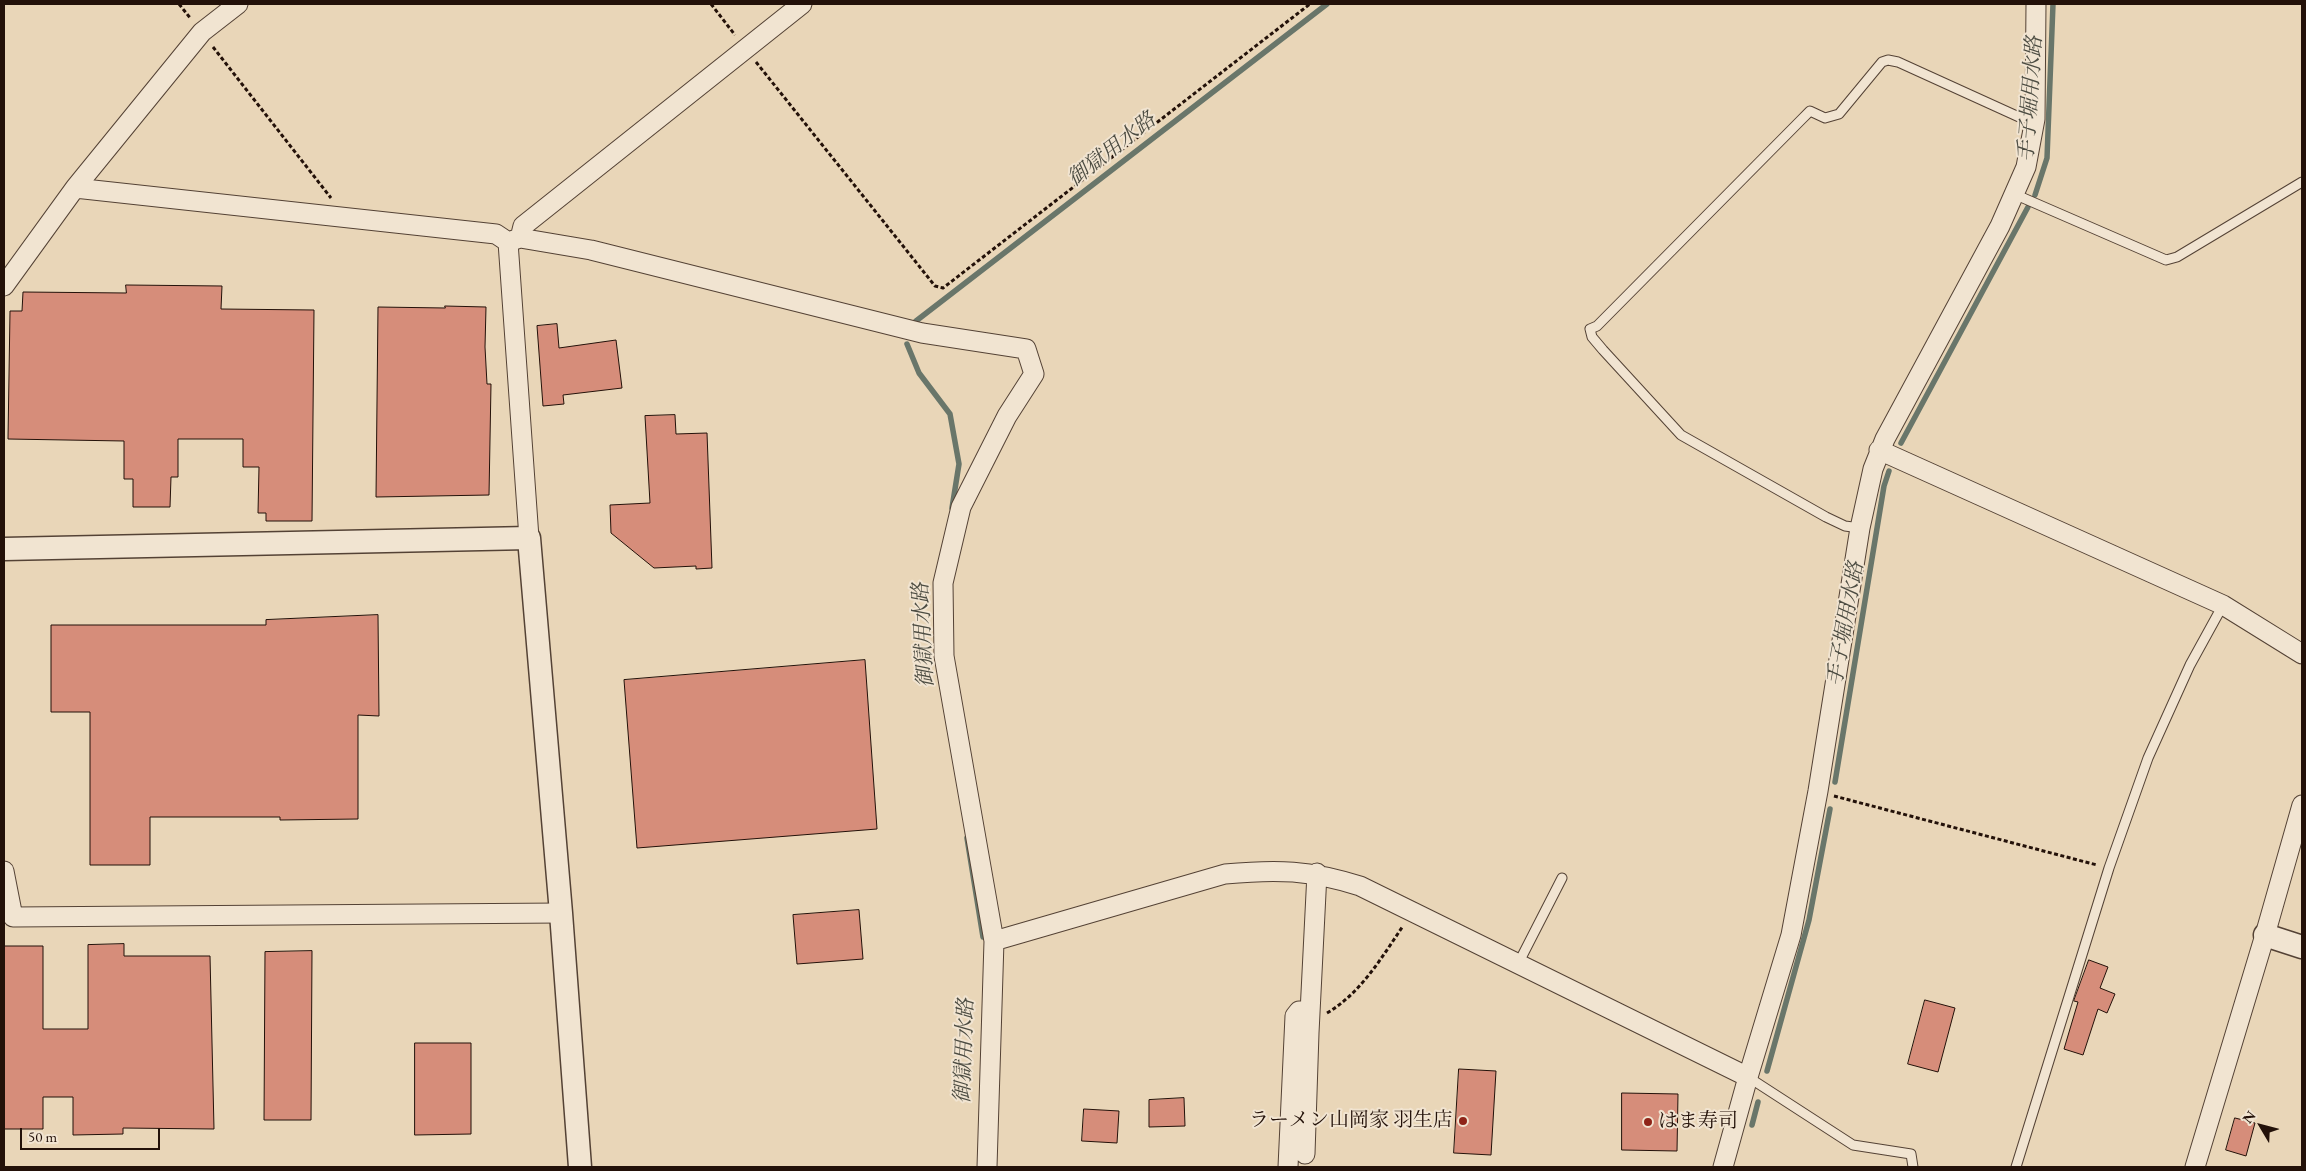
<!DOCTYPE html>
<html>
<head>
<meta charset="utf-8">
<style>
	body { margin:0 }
	#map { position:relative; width:2306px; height:1171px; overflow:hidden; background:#e9d6b8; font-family:"EB Garamond",serif }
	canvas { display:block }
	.frame { position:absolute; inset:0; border:5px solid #231109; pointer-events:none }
	.north { position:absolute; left:2236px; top:1101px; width:50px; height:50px; -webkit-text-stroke:4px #f1e4d1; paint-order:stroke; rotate:307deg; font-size:14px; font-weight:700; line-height:20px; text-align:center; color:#231109 }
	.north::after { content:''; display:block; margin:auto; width:18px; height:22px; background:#231109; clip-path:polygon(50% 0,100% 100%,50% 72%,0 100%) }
	.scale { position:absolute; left:20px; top:1128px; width:140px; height:22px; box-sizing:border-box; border:2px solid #231109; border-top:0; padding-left:6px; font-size:15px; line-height:18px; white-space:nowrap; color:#231109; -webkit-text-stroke:4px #f1e4d1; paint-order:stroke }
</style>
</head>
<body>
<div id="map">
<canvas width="2306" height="1171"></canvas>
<div class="frame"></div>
<div class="north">N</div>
<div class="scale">50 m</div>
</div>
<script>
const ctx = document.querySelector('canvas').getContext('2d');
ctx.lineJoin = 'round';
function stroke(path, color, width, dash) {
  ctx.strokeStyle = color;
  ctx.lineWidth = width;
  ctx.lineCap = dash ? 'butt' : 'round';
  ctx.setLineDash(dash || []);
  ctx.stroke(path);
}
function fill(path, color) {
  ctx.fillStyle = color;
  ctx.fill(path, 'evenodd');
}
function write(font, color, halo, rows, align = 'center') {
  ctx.font = font + ' "EB Garamond","Noto Serif JP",serif';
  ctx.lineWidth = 4;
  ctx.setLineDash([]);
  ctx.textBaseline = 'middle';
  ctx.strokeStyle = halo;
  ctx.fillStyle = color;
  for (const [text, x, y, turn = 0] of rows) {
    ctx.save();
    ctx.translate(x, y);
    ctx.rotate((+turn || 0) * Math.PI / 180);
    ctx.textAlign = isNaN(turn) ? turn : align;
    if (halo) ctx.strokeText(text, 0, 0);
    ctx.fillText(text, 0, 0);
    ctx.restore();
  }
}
stroke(new Path2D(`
	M2035,195L2047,158L2053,4
	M916,321L1327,4
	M907,344L919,373L950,414L959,464L952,508
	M1901,443L2028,207
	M1835,782L1884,486L1889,471
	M967,838L983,937
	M1767,1071L1809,920L1830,809
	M1752,1125L1758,1102`), '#69766a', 5.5);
const building = new Path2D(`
	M126,285L222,286L221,309L314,310L312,521H266V513H258L259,467H243V439H178V477H171L170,507H133V479H124V441L8,439L10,311H22L23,292L126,293Z
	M445,306L486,307L485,347L487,384H491L489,495L376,497L378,307L445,308Z
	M557,324L559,348L616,340L622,388L563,395L564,404L543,406L537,326Z
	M675,415L676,434L707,433L712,568L696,569V566L654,568L611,533L610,505L650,503L645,416Z
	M378,615L379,716L358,715V819L280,820V817H150V865H90V712H51V625H266V620Z
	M865,660L877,829L637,848L624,680Z
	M859,910L863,959L797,964L793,915Z
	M124,944V956H210L214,1129L123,1128V1134L73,1135V1097H43V1129H4V946H43V1029H88V945Z
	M312,951L311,1120H264L265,952Z
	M2089,960L2108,967L2100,988L2115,994L2107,1013L2098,1009L2083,1055L2064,1049L2078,1002L2074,1001Z
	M1925,1000L1955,1008L1938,1072L1908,1064Z
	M415,1043H471V1134L415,1135Z
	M1459,1069L1496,1071L1491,1155L1454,1153Z
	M1622,1093L1678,1094L1677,1151L1622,1150Z
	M1184,1098L1185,1126L1149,1127V1100Z
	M1084,1109L1119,1111L1117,1143L1082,1141Z
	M2235,1118L2255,1123L2246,1156L2226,1150Z`);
fill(building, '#d68d7a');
stroke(building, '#231109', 1);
const service = new Path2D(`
	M2014,194L2166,260L2177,257L2302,182
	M1860,528L1845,526L1826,517L1681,435L1603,350L1592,337L1590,329L1597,326L1802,119L1810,111L1825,118L1839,114L1882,62L1888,60L1898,62L2019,117L2035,119
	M1518,964L1562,878
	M1748,1077L1853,1145L1911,1154L1913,1167
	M2016,1167L2109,868L2148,758L2190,665L2223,605`);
const minor = new Path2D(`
	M75,188L202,32L238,4
	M520,238L523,226L802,4
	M508,242L520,238L591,250L922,333L1026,349L1034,374L1007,416L961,507L943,583L944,656L994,941
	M4,286L75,188L496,234L508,242L529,538
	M1879,450L2223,605L2302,654
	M4,871L13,917L561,913
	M1305,1154L1309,1033L1317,873
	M987,1167L994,941L1225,874C1278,869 1309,870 1360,886L1748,1077
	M1288,1167L1295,1016L1299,1011H1310
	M1723,1167L1748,1077L1791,935L1818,791L1860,528L1873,469L1885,439L2000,226L2026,167L2035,119L2036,4
	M2195,1167L2265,935L2302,805`);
const tertiary = new Path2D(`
	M4,549L529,538L561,913L580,1167
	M2265,935L2302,947`);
stroke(service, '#544235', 11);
stroke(minor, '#544235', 21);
stroke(tertiary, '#544235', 25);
stroke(new Path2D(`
	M179,4L191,19
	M711,4L735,35
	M213,47L331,198
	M756,62L935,286L943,288L1310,4
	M1834,796L2097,865
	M1327,1013C1361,993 1382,957 1403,926`), '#231109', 3, [4, 2.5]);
stroke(service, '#f1e4d1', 9);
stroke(minor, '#f1e4d1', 19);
stroke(tertiary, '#f1e4d1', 22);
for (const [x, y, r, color] of [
	[1463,1121,5,"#8f2418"],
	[1648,1122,5,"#8f2418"]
]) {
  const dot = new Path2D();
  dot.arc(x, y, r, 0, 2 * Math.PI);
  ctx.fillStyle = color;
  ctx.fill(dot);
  stroke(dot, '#f1e4d1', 2);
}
write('20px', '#231109', '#f1e4d1', [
	["ラーメン山岡家 羽生店",1453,1121],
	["はま寿司",1658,1122,"left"]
], 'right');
write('italic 21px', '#4c4c42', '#f1e4d1', [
	["手子堀用水路",2031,99,-86],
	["御獄用水路",1112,150,-38],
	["手子堀用水路",1846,624,-80],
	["御獄用水路",924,635,-93],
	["御獄用水路",965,1051,-88]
]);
</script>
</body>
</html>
